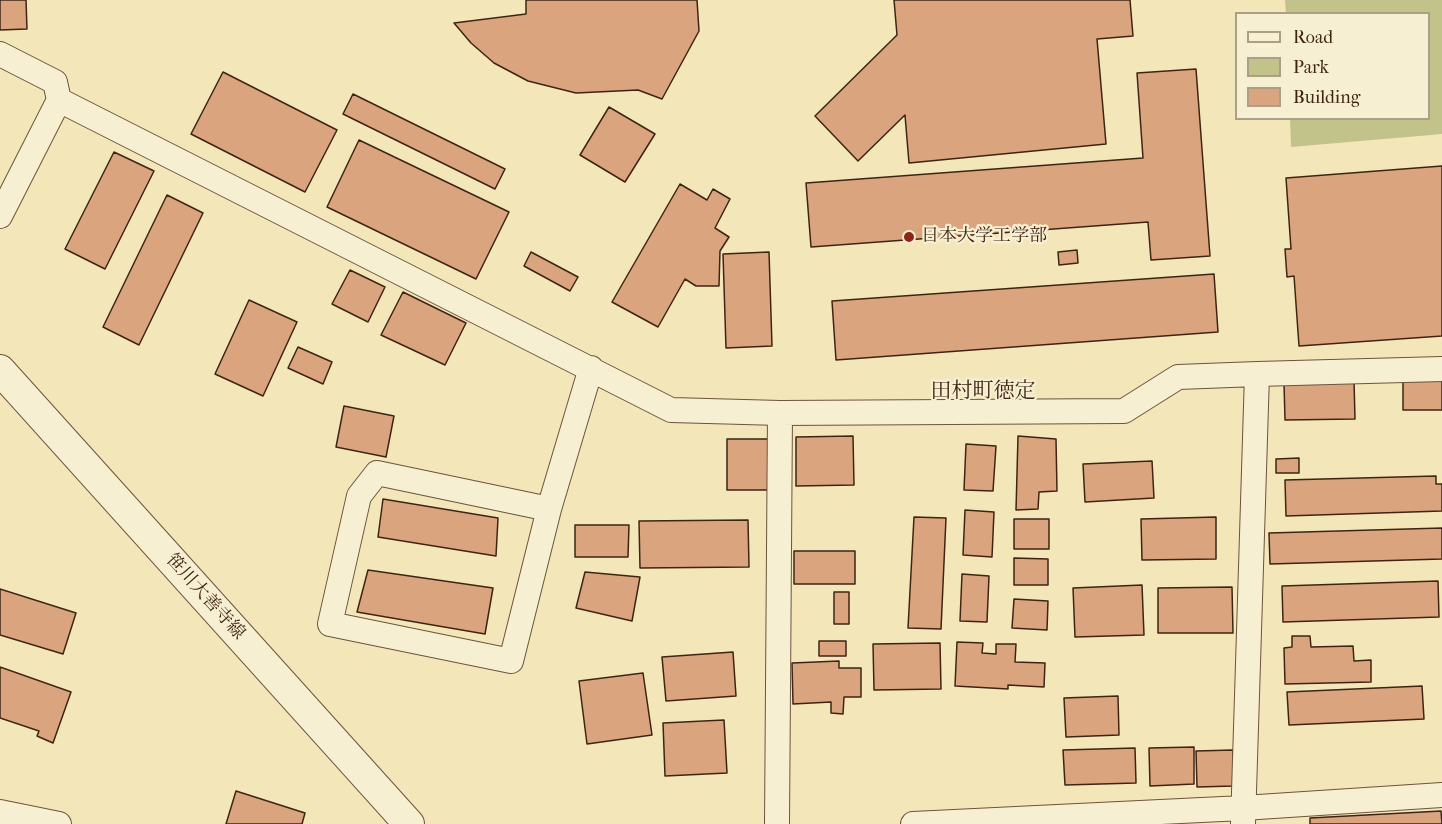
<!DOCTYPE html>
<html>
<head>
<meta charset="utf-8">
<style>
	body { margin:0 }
	#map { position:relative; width:1442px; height:824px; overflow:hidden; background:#f3e6b9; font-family:"IM FELL French Canon",serif }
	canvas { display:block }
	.legend { position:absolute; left:1235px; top:12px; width:195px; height:108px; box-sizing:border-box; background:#f7efd2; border:2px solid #ad9e86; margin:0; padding:8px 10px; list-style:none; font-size:18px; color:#3f2414 }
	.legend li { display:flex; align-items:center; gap:12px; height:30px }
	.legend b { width:30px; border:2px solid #ad9e86 }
</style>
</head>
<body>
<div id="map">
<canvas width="1442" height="824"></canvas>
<ul class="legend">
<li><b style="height:8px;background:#f7efd2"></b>Road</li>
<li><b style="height:16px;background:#c2c38a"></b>Park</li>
<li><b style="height:16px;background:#daa57e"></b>Building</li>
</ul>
</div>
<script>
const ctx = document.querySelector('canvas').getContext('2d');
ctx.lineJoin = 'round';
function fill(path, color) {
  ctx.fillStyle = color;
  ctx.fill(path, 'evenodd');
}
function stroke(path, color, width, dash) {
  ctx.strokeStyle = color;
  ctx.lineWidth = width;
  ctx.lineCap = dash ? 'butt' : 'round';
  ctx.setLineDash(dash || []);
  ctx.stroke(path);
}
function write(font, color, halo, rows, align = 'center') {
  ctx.font = font + ' "IM FELL French Canon","Noto Serif JP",serif';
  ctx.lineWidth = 4.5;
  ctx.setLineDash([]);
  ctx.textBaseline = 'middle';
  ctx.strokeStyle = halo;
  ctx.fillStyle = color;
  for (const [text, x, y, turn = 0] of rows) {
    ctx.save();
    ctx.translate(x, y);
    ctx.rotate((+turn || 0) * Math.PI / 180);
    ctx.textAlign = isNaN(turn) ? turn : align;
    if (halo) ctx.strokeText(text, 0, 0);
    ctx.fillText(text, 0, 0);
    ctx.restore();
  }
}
fill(new Path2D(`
	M1285,0H1442V134L1291,147L1290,119L1428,118V14L1286,13Z`), '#c2c38a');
const building = new Path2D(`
	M0,0H26L27,29L0,30Z
	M526,0H697L699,31L662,99L638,90L576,93L528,81L494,63L471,43L454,23L526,14Z
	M894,0H1130L1133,36L1097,39L1106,144L909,163L905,115L858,161L815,116L897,35Z
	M1196,69L1210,256L1151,260L1148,222L811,247L806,183L1143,158L1137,73Z
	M223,72L337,130L305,192L191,134Z
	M353,94L505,169L495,189L343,114Z
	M609,107L655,134L625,182L580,155Z
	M359,140L509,212L476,279L327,207Z
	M114,152L154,171L105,269L65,249Z
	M1442,166V336L1299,346L1294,276L1287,277L1285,249H1291L1286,178Z
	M680,184L707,200L713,189L730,199L715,228L729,237L720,251L719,286H696L685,279L658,327L612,302Z
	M167,195L203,213L139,345L103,327Z
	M1077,250L1078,263L1059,265L1058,252Z
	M531,252L578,277L570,291L524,266Z
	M769,252L772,346L726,348L723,254Z
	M350,270L385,287L368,322L332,304Z
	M1214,274L1218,332L836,360L832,301Z
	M403,292L466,323L445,365L381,335Z
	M249,300L297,322L263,396L215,374Z
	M298,347L332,362L323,384L288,368Z
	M1403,377H1442V410H1403Z
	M1354,381L1355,419L1285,420L1284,383Z
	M344,406L394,416L386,457L336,447Z
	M853,436L854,485L796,486V437Z
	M1018,436L1056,439L1057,491L1039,492L1038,509L1016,510Z
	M727,439H771V490H727Z
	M966,444L996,446L993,491L964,490Z
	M1299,458V473H1276V459Z
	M1152,461L1154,498L1085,502L1083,464Z
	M1436,476V484H1442V511L1286,516L1285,480Z
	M383,499L498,518L496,556L378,537Z
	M965,510L994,512L992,557L963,555Z
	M914,517L946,518L941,629L908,628Z
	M1216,517V559L1142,560L1141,519Z
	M1014,519H1049V549H1014Z
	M748,520L749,567L640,568L639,521Z
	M575,525H629L628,557H575Z
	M1442,528V559L1270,564L1269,533Z
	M794,551H855V584H794Z
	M1014,558L1048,559V585H1014Z
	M368,570L493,588L485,634L357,612Z
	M585,572L640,577L632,621L576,608Z
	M962,574L989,576L987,622L960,621Z
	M1438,581L1439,617L1283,622L1282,586Z
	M1142,585L1144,635L1075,637L1073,588Z
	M1232,587L1233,633H1158V588Z
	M0,589L76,613L63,654L0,635Z
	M834,592H849V624H834Z
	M1014,599L1048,601L1047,630L1012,628Z
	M1292,636H1310L1311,647L1353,646L1354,661L1371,660V682L1285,684L1284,648L1292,647Z
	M819,641H846V656H819Z
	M957,642L983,643L982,653L996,654V644H1016L1015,662L1045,663L1044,687L1008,685V689L955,686Z
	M940,643L941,689L874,690L873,644Z
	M733,652L736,696L666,701L662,657Z
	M839,661V668H861V697H844L843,714L831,713V702L793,704L792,663Z
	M0,667L71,692L53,743L37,736L39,731L0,718Z
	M643,673L652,735L587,744L579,681Z
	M1422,686L1424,719L1289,725L1287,692Z
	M1118,696L1119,735L1066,737L1064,698Z
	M724,720L727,773L665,776L663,723Z
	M1194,747V784L1150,786L1149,748Z
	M1135,748L1136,783L1065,785L1063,750Z
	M1233,750L1234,786L1197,787L1196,751Z
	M236,791L305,813L302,824H226Z
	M1441,811L1442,824H1310V818Z`);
fill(building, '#daa57e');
stroke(building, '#3f2414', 1.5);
const minor = new Path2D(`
	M0,54L55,82L59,100L0,216
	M59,100L671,410L780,413L1124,411L1178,377L1257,374L1243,824
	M1257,374L1442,369
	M549,509L377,473L359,496L330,624L511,661L549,509L591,368
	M0,812L59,824
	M777,824L780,413
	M913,824L1243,808L1442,795`);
const tertiary = new Path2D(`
	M0,370L409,824`);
stroke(minor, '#6c543d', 26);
stroke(tertiary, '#6c543d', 32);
stroke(minor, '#f7efd2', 24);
stroke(tertiary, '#f7efd2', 30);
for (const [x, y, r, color] of [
	[909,237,6,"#8f2418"]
]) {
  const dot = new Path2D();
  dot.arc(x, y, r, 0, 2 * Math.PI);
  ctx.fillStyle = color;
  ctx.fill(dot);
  stroke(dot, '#f7efd2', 2);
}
write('18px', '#3f2414', '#f7efd2', [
	["日本大学工学部",921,237]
], 'left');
write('18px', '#3f2414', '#f7efd2', [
	["笹川大善寺線",205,597,48]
]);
write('21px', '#3f2414', '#f7efd2', [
	["田村町徳定",983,392]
]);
</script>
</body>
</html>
